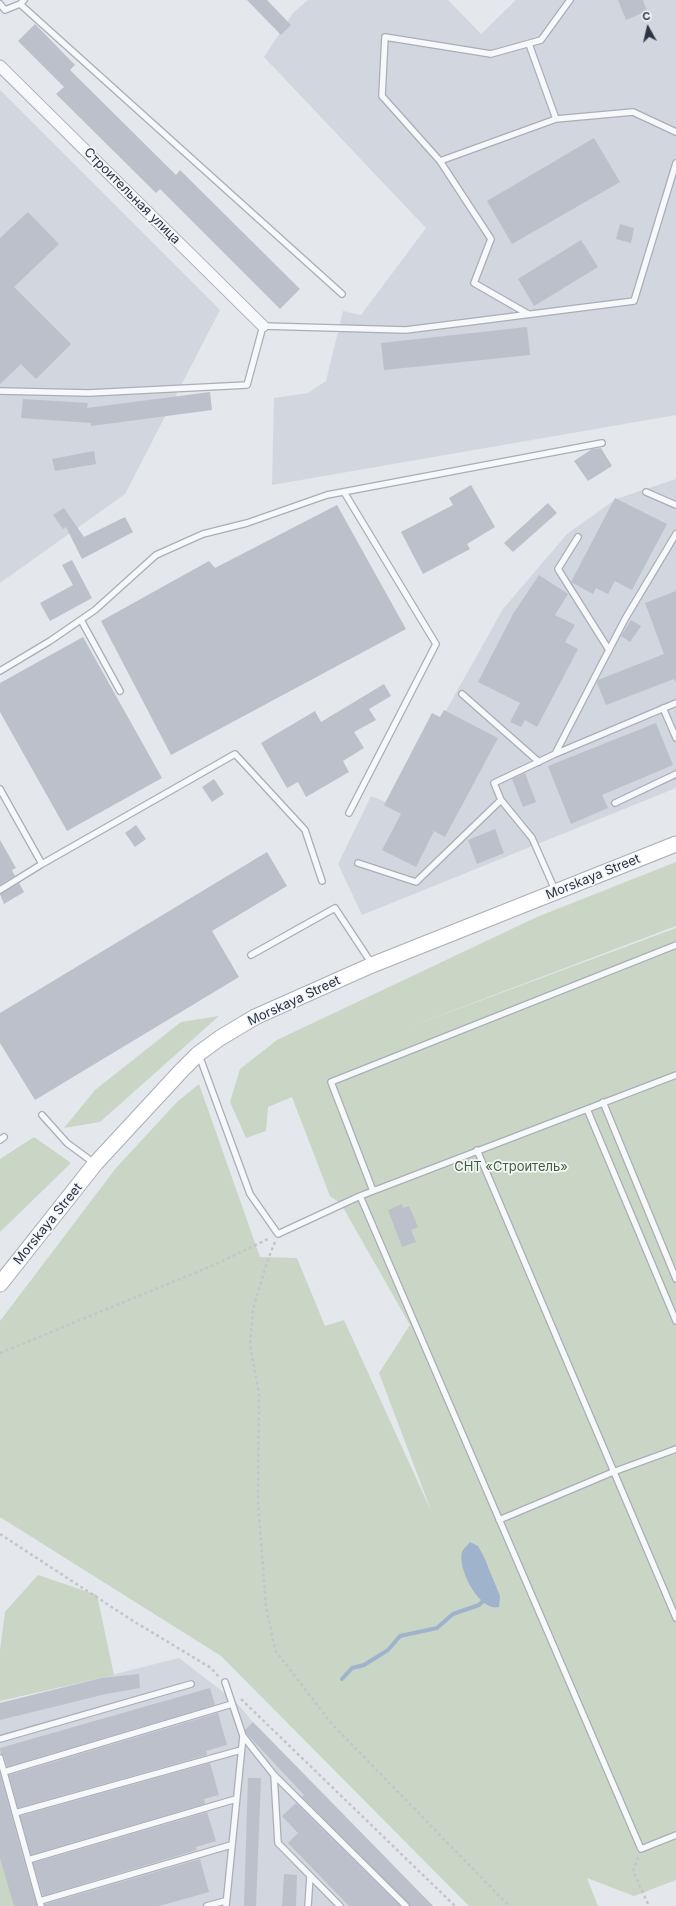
<!DOCTYPE html>
<html>
<head>
<meta charset="utf-8">
<style>
	body { margin:0 }
	#map { position:relative; width:676px; height:1906px; overflow:hidden; background:#e4e7ec; font-family:Inter,sans-serif }
	canvas { display:block }
	.north { position:absolute; left:628px; top:8px; width:40px; height:40px; -webkit-text-stroke:3px #f4f6f9; paint-order:stroke; rotate:352deg; font-size:11px; font-weight:700; line-height:16px; text-align:center; color:#2b3445 }
	.north::after { content:''; display:block; margin:auto; width:14px; height:18px; background:#2b3445; clip-path:polygon(50% 0,100% 100%,50% 72%,0 100%) }
</style>
</head>
<body>
<div id="map">
<canvas width="676" height="1906"></canvas>
<div class="north">С</div>
</div>
<script>
const ctx = document.querySelector('canvas').getContext('2d');
ctx.lineJoin = 'round';
function fill(path, color) {
  ctx.fillStyle = color;
  ctx.fill(path, 'evenodd');
}
function stroke(path, color, width, dash) {
  ctx.strokeStyle = color;
  ctx.lineWidth = width;
  ctx.lineCap = dash ? 'butt' : 'round';
  ctx.setLineDash(dash || []);
  ctx.stroke(path);
}
function write(font, color, halo, rows, align = 'center') {
  ctx.font = font + ' Inter,sans-serif';
  ctx.lineWidth = 3.5;
  ctx.setLineDash([]);
  ctx.textBaseline = 'middle';
  ctx.strokeStyle = halo;
  ctx.fillStyle = color;
  for (const [text, x, y, turn = 0] of rows) {
    ctx.save();
    ctx.translate(x, y);
    ctx.rotate((+turn || 0) * Math.PI / 180);
    ctx.textAlign = isNaN(turn) ? turn : align;
    if (halo) ctx.strokeText(text, 0, 0);
    ctx.fillText(text, 0, 0);
    ctx.restore();
  }
}
fill(new Path2D(`
	M308,0H448L481,34L516,0H676V415L272,485L274,398L308,393L326,381L343,311L361,315L426,228L264,57L293,13Z
	M0,90L220,310L125,494L0,583Z
	M676,479V788L362,915L338,864L371,796L393,805L503,609L567,534L616,499Z
	M179,1658L235,1701L253,1722L433,1906H14L0,1858V1703Z`), '#d2d6de');
fill(new Path2D(`
	M676,862V926L404,1029L676,928V1880L634,1896L587,1878L598,1906H469L221,1656L0,1517V1321L116,1168L177,1102L199,1084L260,1257L297,1258L325,1326L344,1320L432,1513L379,1373L410,1325L341,1204L330,1196L292,1097L268,1107L266,1131L246,1138L230,1102L240,1069L277,1040L537,917Z
	M219,1016L100,1122L64,1128L95,1090L181,1022Z
	M34,1137L71,1163L0,1232V1159Z
	M38,1575L97,1595L114,1675L0,1701V1650L5,1612Z
	M0,1844L14,1906H0Z`), '#c9d6c5');
fill(new Path2D(`
	M470,1542L478,1546L484,1557L500,1596L499,1607C479,1612 457,1568 462,1552C463,1549 468,1545 470,1542Z`), '#9fb4cc');
stroke(new Path2D(`
	M342,1679L352,1668L364,1665L388,1650L400,1636L437,1628L453,1614L479,1605L484,1600`), '#9fb4cc', 4);
fill(new Path2D(`
	M247,0H267L291,25L281,35Z
	M618,0H643L647,11L626,20Z
	M35,24L75,65L70,70L176,175L180,170L300,289L280,309L160,189L156,193L56,94L64,87L18,41Z
	M594,138L620,182L512,244L487,201Z
	M28,212L59,244L14,287L71,344L36,379L21,364L0,384V238Z
	M620,224L634,228L631,243L616,239Z
	M581,240L598,267L534,306L518,279Z
	M527,327L530,355L384,370L381,343Z
	M210,392L212,410L91,426V423L21,418L23,399L88,403L87,408Z
	M601,448L612,466L588,481L574,461L592,449Z
	M94,451L96,464L55,471L52,459Z
	M471,485L495,527L467,544L470,549L423,574L401,532L453,505L449,498Z
	M615,498L667,524L632,590L615,581L608,594L596,588L593,594L571,582Z
	M548,503L557,513L513,552L504,543Z
	M337,505L406,629L171,755L101,621L209,561L215,568Z
	M64,508L84,537L125,517L133,532L82,559L66,527L63,529L53,515Z
	M72,560L92,598L50,621L40,603L73,585L62,565Z
	M539,575L568,594L555,615L575,625L565,642L578,649L537,727L525,720L521,727L510,722L520,703L478,682L513,614Z
	M676,591V682L674,679L606,705L597,683L598,680L664,654L645,603Z
	M631,620L641,626L630,642L621,636Z
	M83,637L162,778L67,831L0,712V683Z
	M384,684L391,696L369,709L376,720L354,732L364,748L343,761L349,772L306,797L298,782L287,788L261,743L315,711L321,722Z
	M444,710L498,738L445,837L434,831L416,867L382,850L401,814L384,805L432,713L440,717Z
	M656,723L673,765L602,795L608,808L571,824L548,766Z
	M525,773L536,802L523,807L512,779Z
	M214,779L224,794L212,802L202,787Z
	M136,825L146,839L135,847L125,833Z
	M495,829L504,853L477,864L468,840Z
	M0,840L16,868L12,870L15,876L0,885Z
	M267,852L287,886L212,931L239,977L35,1100L0,1043V1013Z
	M19,883L24,892L4,904L0,894Z
	M402,1204L403,1208L409,1206L418,1227L411,1230L416,1242L402,1247L388,1210Z
	M139,1674L140,1688L106,1694L0,1720V1703L102,1678Z
	M210,1688L215,1705L7,1767L4,1756L1,1754L0,1748Z
	M218,1713L227,1745L206,1751L207,1755L18,1808L9,1775Z
	M253,1722L433,1906H410L302,1797L304,1795L247,1734L245,1730Z
	M210,1763L219,1795L204,1799L205,1804L31,1855L20,1816Z
	M0,1774L24,1861L37,1906H14L0,1858Z
	M248,1778H261L256,1906H244Z
	M296,1803L400,1906H349L288,1843L298,1833L282,1816Z
	M207,1812L216,1841L196,1847L197,1850L43,1896L33,1863Z
	M200,1859L209,1892L159,1906H45V1904Z
	M284,1874L297,1875L296,1906H282Z`), '#bbc0ca');
const lane = new Path2D(`
	M24,0L20,4L342,294
	M570,0L541,40L491,54L385,37L382,96L440,161L556,119L633,112L676,132
	M0,4L5,10L20,4
	M529,44L556,119
	M440,161L491,239L474,283L528,314
	M0,391L89,393L247,385L263,326L406,330L634,301L676,163
	M344,492L436,644L349,813
	M646,492L676,505
	M578,537L558,569L609,650
	M81,620L120,691
	M0,671L50,641L95,610L156,555L203,534L247,523L327,495L602,443
	M462,694L539,762
	M663,708L676,738
	M555,754L676,703
	M0,789L42,864L235,754L305,830L322,881
	M615,803L676,774
	M358,863L416,882L501,800
	M0,890L42,864
	M555,890L532,838L501,800L494,783L555,754L625,619L676,534
	M251,955L335,908L372,964
	M199,1055L250,1194L278,1234L360,1196L676,1075
	M603,1102L676,1279
	M587,1109L676,1321
	M42,1115L67,1143L94,1163
	M0,1140L4,1137
	M477,1150L676,1618
	M373,1191L331,1082L676,945
	M360,1196L641,1849L676,1835
	M499,1520L613,1472L676,1449
	M225,1682L243,1736L226,1906
	M243,1736L274,1775L406,1906
	M0,1739L191,1684
	M0,1758L41,1906
	M4,1772L232,1704
	M274,1775L278,1843L340,1906
	M15,1813L241,1750
	M28,1860L236,1799
	M40,1901L231,1845
	M207,1906L225,1901
	M308,1906L310,1876`);
const street = new Path2D(`
	M0,66L263,326`);
const secondary = new Path2D(`
	M0,1284L95,1164L181,1071L198,1054L220,1038L255,1017L372,965L676,844`);
stroke(lane, '#a9aeb7', 8);
stroke(street, '#a9aeb7', 13);
stroke(secondary, '#a9aeb7', 17);
stroke(new Path2D(`
	M275,1242L267,1262L253,1309L250,1345L259,1393L258,1502L266,1607L275,1650L331,1723L509,1906
	M0,1353L214,1265L270,1238
	M0,1534L130,1619L211,1668L219,1677
	M241,1699L455,1906
	M638,1857L633,1871L649,1906`), '#c2c5cb', 2.5, [3, 3]);
stroke(lane, '#f7f8fa', 5.5);
stroke(street, '#f7f8fa', 11);
stroke(secondary, '#fff', 15);
write('13px', '#2b3445', '#f4f6f9', [
	["Строительная улица",132,196,45],
	["Morskaya Street",593,877,-22],
	["Morskaya Street",294,1001,-25],
	["Morskaya Street",48,1224,-51]
]);
write('13px', '#3f6138', '#f4f6f9', [
	["СНТ «Строитель»",511,1167]
]);
</script>
</body>
</html>
